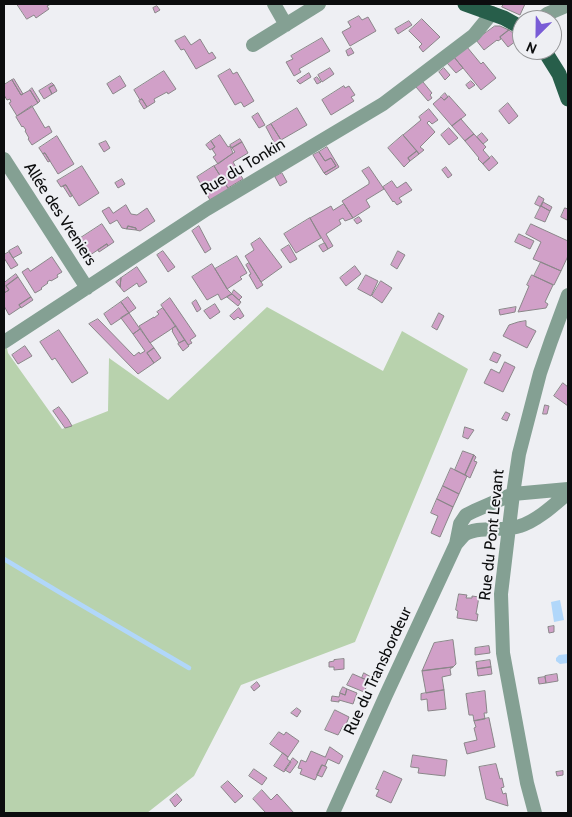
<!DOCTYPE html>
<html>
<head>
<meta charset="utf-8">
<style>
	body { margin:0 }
	#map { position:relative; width:572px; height:817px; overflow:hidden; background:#eeeff3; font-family:Cabin,sans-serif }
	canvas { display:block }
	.frame { position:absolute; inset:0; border:5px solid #0c0d0e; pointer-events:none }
	.north { position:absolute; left:512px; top:10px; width:50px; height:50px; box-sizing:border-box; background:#eeeff3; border:1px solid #949597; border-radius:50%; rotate:203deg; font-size:14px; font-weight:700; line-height:20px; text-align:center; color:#0c0d0e }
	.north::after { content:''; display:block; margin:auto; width:18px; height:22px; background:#795cd6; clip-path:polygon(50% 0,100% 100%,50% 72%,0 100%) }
</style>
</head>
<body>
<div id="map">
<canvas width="572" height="817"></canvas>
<div class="frame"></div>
<div class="north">N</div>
</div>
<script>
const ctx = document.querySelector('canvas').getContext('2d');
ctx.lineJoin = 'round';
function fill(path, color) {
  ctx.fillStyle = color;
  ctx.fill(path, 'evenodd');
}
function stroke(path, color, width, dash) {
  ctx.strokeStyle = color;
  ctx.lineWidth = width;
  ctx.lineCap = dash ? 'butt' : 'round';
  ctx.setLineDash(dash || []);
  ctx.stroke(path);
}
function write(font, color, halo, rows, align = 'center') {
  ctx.font = font + ' Cabin,sans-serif';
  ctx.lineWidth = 4;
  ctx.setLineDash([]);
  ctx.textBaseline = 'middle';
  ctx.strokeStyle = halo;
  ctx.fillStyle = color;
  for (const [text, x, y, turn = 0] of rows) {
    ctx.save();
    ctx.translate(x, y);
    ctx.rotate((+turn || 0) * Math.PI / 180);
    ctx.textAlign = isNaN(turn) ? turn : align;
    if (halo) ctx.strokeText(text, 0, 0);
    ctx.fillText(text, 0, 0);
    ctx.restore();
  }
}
fill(new Path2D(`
	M267,307L383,371L402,331L468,369L355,642L241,685L194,776L147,813H4V334L8,353L62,429L108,411L109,358L168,400Z`), '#b8d2ad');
fill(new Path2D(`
	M560,600L564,620L554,622L551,602Z
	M568,654V663L560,664L556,661V658L559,655Z`), '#b1d7fa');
stroke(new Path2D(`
	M4,559L59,592L189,668`), '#b1d7fa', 4.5);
const building = new Path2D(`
	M17,4H51L47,6L49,9L36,18L34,15L27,19Z
	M504,4H525L520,15L502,7Z
	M157,6L160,10L155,13L153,8Z
	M359,16L362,20L368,17L376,31L350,46L342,32L351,27L348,22Z
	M422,19L440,37L423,52L419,47L422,44L409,31Z
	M409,21L412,25L398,34L395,29Z
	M495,26H500L509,30L500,37L501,39L498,41L497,40L484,50L476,40Z
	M509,30L520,38L508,47L500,37Z
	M185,36L191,45L200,39L209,54L212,52L216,58L196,69L184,49L181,50L175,41Z
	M322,38L330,51L299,69L301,72L294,76L286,62L293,59L291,56Z
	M467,47L481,64L483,62L496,78L481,90L454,57Z
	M351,48L354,53L348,56L346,51Z
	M454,57L463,68L456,73L447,63Z
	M330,68L334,74L322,82L318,75Z
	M444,68L450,75L445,80L439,72Z
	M230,69L233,74L237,72L254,101L244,107L241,102L235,105L218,76Z
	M164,71L176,89L168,94L167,92L154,99L155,102L147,107L142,99L140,100L134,90Z
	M309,73L311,77L300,84L297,81Z
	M120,76L126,86L113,94L107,84Z
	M317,77L321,82L317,84L314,79Z
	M14,79L23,94L21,95L12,80Z
	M12,80L21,95L30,90L38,103L17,116L9,103L11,102L10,99L7,100L4,95V85Z
	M471,81L475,85L469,89L466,85Z
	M423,82L432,93L430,95L432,98L428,101L416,87Z
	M52,83L54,85L49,88L52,94L44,99L39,91Z
	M54,85L57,91L52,94L49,88Z
	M344,86L345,88L349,86L355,95L351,97L354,101L331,115L322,100Z
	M32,88L40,101L38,103L30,90Z
	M445,93L448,97L444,100L441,97Z
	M449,96L466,115L452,126L433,104L441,97L444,100Z
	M142,99L147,107L144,109L139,101Z
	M508,103L518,116L509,124L499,111Z
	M32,106L45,128L49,126L52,132L32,145L28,139L29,138L25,131L26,130L23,126L22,127L16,117Z
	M297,108L307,125L281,140L271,124Z
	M429,109L438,120L432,124L429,121L427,123L435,132L420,147L424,150L419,154L403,135L421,120L419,117Z
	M258,113L265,125L259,128L252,117Z
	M461,119L474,134L465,141L452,126Z
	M271,124L281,140L275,144L266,127Z
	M449,128L458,138L449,145L441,135Z
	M482,133L488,140L483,144L477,137Z
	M474,134L486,147L483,150L490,158L483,164L478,159L479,158L465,141Z
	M220,135L228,147L230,146L233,153L218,164L213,157L216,155L212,149L215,147L211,141Z
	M403,135L417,151L408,158L410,161L404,167L388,148Z
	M57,136L74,164L58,174L45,153L43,154L39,148Z
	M240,139L242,142L232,148L230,145Z
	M106,141L110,148L104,152L99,144Z
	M211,141L215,147L210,150L206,145Z
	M242,142L248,153L233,162L243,179L228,188L214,166L235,152L232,148Z
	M327,147L339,167L326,175L324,173L336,166L331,158L325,161L319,152Z
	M417,151L419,154L410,161L408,158Z
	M319,152L325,161L331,158L336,166L324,173L313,155Z
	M45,153L50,161L48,162L43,154Z
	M492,156L498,163L489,171L483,164Z
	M82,166L99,193L79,206L66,185L61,187L57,181Z
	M214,166L229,190L210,200L197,177Z
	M369,167L384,189L366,200L370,207L353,218L342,201L369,184V181L362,171Z
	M446,167L452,175L448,178L442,170Z
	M282,173L287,182L280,186L275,177Z
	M122,179L125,184L118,188L115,183Z
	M392,181L397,188L406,182L412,190L399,198L402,202L397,205L394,201L393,202L383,187Z
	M66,185L72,196L70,197L63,186Z
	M539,196L544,199L541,207L535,204Z
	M543,202L552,207L550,211L541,206Z
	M344,204L353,218L345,221L343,218L339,220L341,224L326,234L333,246L328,249L310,218L331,206L333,210Z
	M126,205L131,214L137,215L147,208L155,221L140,231L136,230V228L128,226L127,229L122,228L117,220L110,224L102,211L109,207L113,213Z
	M541,206L550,211L545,222L535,218Z
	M565,208L568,209V218L567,220L561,217Z
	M359,217L362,221L357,224L354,220Z
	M310,218L321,238L296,253L284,234Z
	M102,224L114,242L108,246L107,244L87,257L76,241Z
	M531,224L568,241V256L561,271L533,259L541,242L526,234Z
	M128,226L136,228V230L127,229Z
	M199,226L211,249L205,253L192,231Z
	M519,234L534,241L530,249L515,242Z
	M260,238L282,267L261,282L245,256L254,250L251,244Z
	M325,243L328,249L323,252L319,246Z
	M107,244L108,246L99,252L98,250Z
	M289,245L297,259L290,263L281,250Z
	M18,246L22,253L13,258L9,251Z
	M163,251L175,267L168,272L157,255Z
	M398,251L405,255L397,269L391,265Z
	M9,252L18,265L11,269L4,258V255Z
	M237,256L247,273L240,277L242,279L227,289L215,269Z
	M52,257L62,272L57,275L58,277L51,281L50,280L47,282L48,283L41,288L42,289L35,293L22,272L28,268L30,271Z
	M541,262L561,271L554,285L534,276Z
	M249,263L263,285L257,289L249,275L251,274L246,265Z
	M212,264L228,290L232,294L221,300L218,294L207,300L192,277Z
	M355,266L361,274L346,286L340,278Z
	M137,267L147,282L139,287L137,283L124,292L120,287L121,278Z
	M16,274L18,277L6,286L9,290L4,293V283Z
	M366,275L378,281L371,296L358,289Z
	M532,275L553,285L545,302L548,304L546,308L518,312L529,286L527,285Z
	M18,277L31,297L19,305L21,307L9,315L4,306V293L9,290L6,286Z
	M121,278L120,287L116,282Z
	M381,281L392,288L382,303L372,296Z
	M234,290L242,297L239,300L232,294Z
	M232,294L241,302L238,306L227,297Z
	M31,297L33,300L21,308L19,305Z
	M128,297L136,308L129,313L121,302Z
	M170,298L196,336L190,340L192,343L188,345L161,305Z
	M196,300L201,309L197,312L192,303Z
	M121,302L129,313L111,325L104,314Z
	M215,304L220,312L210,319L204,311Z
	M516,307L515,312L500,315L499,310Z
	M163,308L176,326L150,343L139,326L154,317V318L159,314L157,312Z
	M239,308L244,316L240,319L238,317L234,320L230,316Z
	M129,313L140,329L133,334L121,318Z
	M439,313L444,316L437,330L432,327Z
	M98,319L134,356L139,352L140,354L145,351L133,334L140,329L154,348L147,353L154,363L138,374L89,324Z
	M526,321V326L536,331L527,348L503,336L509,325L518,322Z
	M176,326L185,340L179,343L172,331L173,330L172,329Z
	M59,330L88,373L72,383L55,358L52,360L40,342Z
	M185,340L189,346L183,351L178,344Z
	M25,346L32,356L18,364L12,355Z
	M154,348L161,358L154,363L147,353Z
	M494,352L501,355L497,363L490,360Z
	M505,362L515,367L503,392L484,383L491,369L499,373Z
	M563,383L568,387V406L554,396Z
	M545,405L549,406L547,414H543Z
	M59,407L68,419L72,426L65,428L53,411Z
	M506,412L510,414L507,421L502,419Z
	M465,427L474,430L468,439L463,437Z
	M463,451L474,455L465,475L455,470Z
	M474,455L476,457L474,461L477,462L470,478L465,475Z
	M451,468L467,476L459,494L443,486Z
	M443,486L459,494L453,507L437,499Z
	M437,499L453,507L440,537L431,533L438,516L431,513Z
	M459,594L467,595L466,598H472V596L479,597L476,614H478L477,621L457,618L458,611L456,610Z
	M554,626V632L549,633L548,627Z
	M453,640L456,664L453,667L422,671L434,643Z
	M489,646L490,653L475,655V648Z
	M344,659V669L334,670V667H329V662L334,661V660Z
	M490,660L491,667L477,669L476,662Z
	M453,667L450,669L451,675L442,677L444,690L426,693L422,671Z
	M491,667L492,674L478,676L477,669Z
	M364,673L371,677L369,681L362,678Z
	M353,674L369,681L364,692L347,685Z
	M557,674L558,681L546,683L545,676Z
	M545,677L546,683L539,684L538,678Z
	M257,682L260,686L254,691L251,687Z
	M343,687L347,689L345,695L340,693Z
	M347,689L357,693L353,704L339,700V702L331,701L332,696L339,697L340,693L345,695Z
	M444,690L446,709L428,711L427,699L421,700V694Z
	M485,691L487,713H484L485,719L474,721L473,715H469L466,694Z
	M297,708L301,711L297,717L291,713Z
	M335,710L349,717L345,727L343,726L338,735L325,730Z
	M489,718L495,747L467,754L464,743L477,740L474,728L476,727L474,721Z
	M279,732L284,735L286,732L299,741L288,757L270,744Z
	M330,747L343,756L339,764L328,759L325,766L322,765L315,780L300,774L302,769L298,768L301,760L306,762L311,751L325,757Z
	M283,753L288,757L287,759L291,762L284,772L274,766Z
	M413,755L447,760L445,776L418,773L419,768L411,767Z
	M293,758L298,762L290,773L285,770Z
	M496,764L500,779L502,778L504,787L501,788L503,794L506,793L508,806L486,799L479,767Z
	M322,765L327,767L322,777L317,775Z
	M254,769L267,778L262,785L249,776Z
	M384,771L402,779L391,803L376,796L379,790L376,789Z
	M563,771V775L557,776L556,772Z
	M228,781L243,796L235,803L221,787Z
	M262,790L271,800L277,794L294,813H266L253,799Z
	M177,794L182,800L175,807L170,800Z`);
fill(building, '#d1a0c8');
stroke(building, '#8a8689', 1);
stroke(new Path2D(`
	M274,4L286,25
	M539,20L547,14L568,5
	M253,45L319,4
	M4,159L87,288
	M4,342L207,209L383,104L474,35L492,13
	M456,544C459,541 461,538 464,535C476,525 505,532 520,526C537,521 555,504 568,493
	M333,813L386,695L456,544L460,524L466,515L474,511L513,494L568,489
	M535,813L527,783L503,653L501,594L513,494L519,454L540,373L551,341L568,295`), '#84a093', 14);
stroke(new Path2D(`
	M465,4L504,18L522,28
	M544,50L559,74L568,99`), '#275e4a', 15);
write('16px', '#0c0d0e', '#eeeff3', [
	["Rue du Tonkin",243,167,-31],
	["Allée des Vreniers",60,214,57],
	["Rue du Pont Levant",492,535,-84],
	["Rue du Transbordeur",378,671,-65]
]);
</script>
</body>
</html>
